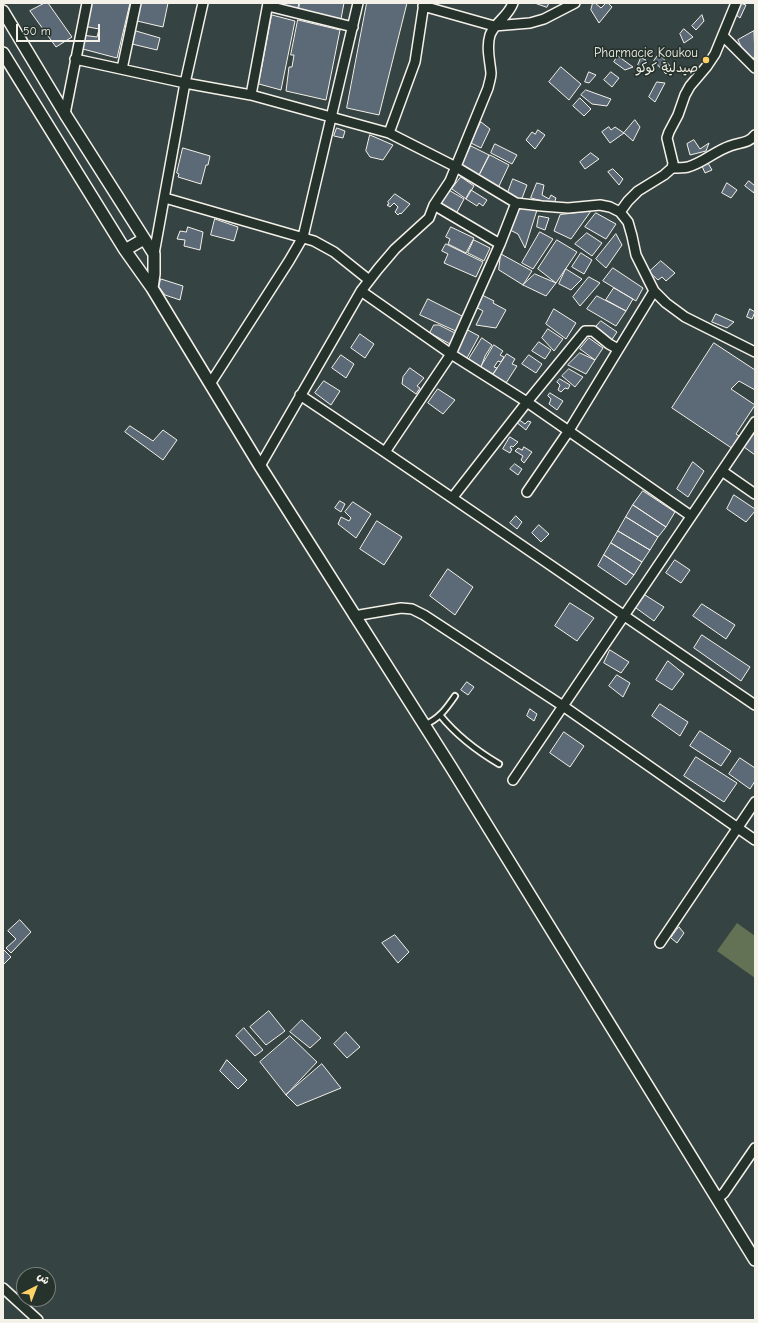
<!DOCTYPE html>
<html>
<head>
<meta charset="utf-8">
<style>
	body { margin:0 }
	#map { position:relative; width:758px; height:1323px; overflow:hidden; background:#364343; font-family:"Comic Neue","Playpen Sans Arabic",sans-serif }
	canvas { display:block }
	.frame { position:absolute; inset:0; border:4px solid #f4f1e8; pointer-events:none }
	.north { position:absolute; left:16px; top:1267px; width:40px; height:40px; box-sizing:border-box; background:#26332d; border:1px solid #787f78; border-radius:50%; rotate:42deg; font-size:11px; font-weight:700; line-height:16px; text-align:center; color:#f4f1e8 }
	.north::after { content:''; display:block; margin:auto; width:14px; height:18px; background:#ffd166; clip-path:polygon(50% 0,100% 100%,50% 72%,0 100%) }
	.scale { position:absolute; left:16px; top:24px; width:84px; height:18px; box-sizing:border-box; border:2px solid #f4f1e8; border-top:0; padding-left:5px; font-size:12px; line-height:14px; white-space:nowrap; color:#f4f1e8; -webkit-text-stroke:3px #26332d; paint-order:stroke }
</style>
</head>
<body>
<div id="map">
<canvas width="758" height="1323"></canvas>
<div class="frame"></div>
<div class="north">ش</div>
<div class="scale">50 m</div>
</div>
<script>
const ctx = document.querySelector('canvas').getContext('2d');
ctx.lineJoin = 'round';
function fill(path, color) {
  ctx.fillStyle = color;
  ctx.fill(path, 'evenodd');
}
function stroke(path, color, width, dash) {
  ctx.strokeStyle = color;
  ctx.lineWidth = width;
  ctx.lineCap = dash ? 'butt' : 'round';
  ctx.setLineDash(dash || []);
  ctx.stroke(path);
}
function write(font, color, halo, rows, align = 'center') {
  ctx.font = font + ' "Comic Neue","Playpen Sans Arabic",sans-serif';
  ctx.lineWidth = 3.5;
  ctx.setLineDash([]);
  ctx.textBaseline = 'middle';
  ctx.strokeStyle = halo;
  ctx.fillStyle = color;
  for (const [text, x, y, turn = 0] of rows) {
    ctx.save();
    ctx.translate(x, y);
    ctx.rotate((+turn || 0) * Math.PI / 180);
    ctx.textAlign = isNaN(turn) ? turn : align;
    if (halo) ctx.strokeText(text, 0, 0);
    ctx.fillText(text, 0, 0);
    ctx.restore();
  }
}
fill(new Path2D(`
	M737,923L755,936V978L717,951Z`), '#637254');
const building = new Path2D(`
	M45,3H48L72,37L56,47L30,11Z
	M88,3H130L117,58L79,48L82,35L97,37L99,29L83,26Z
	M140,3H168L163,27L137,21Z
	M274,3H299L297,11Z
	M300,3H344L341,19L299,9Z
	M367,3H407L379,115L347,108Z
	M535,3H549L547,7Z
	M593,3H595L601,8L606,3H608L612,7L599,23L591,10Z
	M740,3L746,5L740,18L735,14Z
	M272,15L295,21L281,90L259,84Z
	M702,15L704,21L696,30L692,26Z
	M298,20L340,30L326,100L286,91L289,67H292L294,55H291Z
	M684,29L693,37L684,43L680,34Z
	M136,31L160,38L157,50L132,44Z
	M754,31L755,57L748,61L738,40Z
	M659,54L672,68L666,74L654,61Z
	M618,56L633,67L625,70L614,62Z
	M641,58L646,60L642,69L638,65Z
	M561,67L581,84L569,100L549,82Z
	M589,72L596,75L589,83L585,82Z
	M611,72L619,78L612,87L604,80Z
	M657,82L665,83L655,102L649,97Z
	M586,90L611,99L607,106L592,104L581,95Z
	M580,98L591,109L584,116L573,106Z
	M635,120L640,127L633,141L624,133Z
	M481,122L490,129L481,148L471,143Z
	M609,127L611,130L615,127L624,133L610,143L602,132Z
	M337,128L345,131L343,138L334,136Z
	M538,130L545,135L535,149L526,140L532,132L535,134Z
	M370,135L393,145L383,160L370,157L366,151Z
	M694,140L700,149L709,143L706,151L690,155L687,144Z
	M495,144L517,155L512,164L491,153Z
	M471,146L489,155L478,177L460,168Z
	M183,148L210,156L208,165H206L201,184L178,177L179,174L177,173Z
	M591,153L599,159L585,169L580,162Z
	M490,155L509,165L498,188L478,178Z
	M708,163L712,170L705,173L702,166Z
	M613,169L623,179L619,185L608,172Z
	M461,177L474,186L466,199L452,189Z
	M513,179L527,185L521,201L507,195Z
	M749,181L755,186L754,193L745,186Z
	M537,183L544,185L542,195L549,199L551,195L556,198L554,204L531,198Z
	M727,183L737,190L731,198L722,193Z
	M447,189L464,199L456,214L439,204Z
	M471,190L487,200L483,206L479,203L477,206L466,199Z
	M395,194L410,204L401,214L400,213L398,215L395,212L398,207L394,203L390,207L387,205L389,204L388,202Z
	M515,208L537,210L525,248L518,234L508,229Z
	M591,211L571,239L554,231L560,215Z
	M596,213L616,224L606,239L585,227Z
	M539,216L549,218L545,230L537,227Z
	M215,219L238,227L234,241L211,235Z
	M188,227L203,232L200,250L184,246L185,240L177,239L180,231L186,232Z
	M451,227L474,238L466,253L448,244L450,239L446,237Z
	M540,232L553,239L533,269L522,263Z
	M587,233L602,243L592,256L575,244Z
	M616,234L622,245L606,268L596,259Z
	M474,240L490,248L484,261L468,253Z
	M557,240L577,252L556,283L538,269Z
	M446,244L483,262L476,277L444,263L448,254L442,251Z
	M581,253L592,260L584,274L572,267Z
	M501,254L532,271L523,285L499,270Z
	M661,261L675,273L666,281L662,277L658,280L649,272Z
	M613,268L643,288L636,301L603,281Z
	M566,269L582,279L571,290L559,284Z
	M535,274L556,283L546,296L523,285Z
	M589,277L600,283L580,306L573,297Z
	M161,279L183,286L180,300L165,295L159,287Z
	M614,288L633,299L626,311L606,300Z
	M480,294L494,301L493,303L506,310L496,328L476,325L483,311L474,306Z
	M597,296L626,311L616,326L587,309Z
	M428,299L464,317L458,332L420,315Z
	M554,309L576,323L566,339L546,324Z
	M750,309L755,312L752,319L747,317Z
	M716,314L734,322L727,328L712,322Z
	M601,321L617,332L609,344L594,329Z
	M434,325H439L455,333L450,344L430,333Z
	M466,329L479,336L467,358L454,351Z
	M548,329L563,339L554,351L542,338Z
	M360,334L374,344L365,358L351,348Z
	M482,338L492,345L485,356L481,367L469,359Z
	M589,338L603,348L595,360L580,349Z
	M539,342L551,350L545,359L532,351Z
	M714,343L755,370V390L739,381L731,389L755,405L736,434L742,438L733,449L672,408Z
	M494,345L503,351L500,355L504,357L501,362L498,361L494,367L497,368L493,374L481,367Z
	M580,353L595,360L586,374L568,365Z
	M507,354L515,359L512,364L517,366L506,383L493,375Z
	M341,355L354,364L346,378L332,368Z
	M529,355L542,364L536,373L522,364Z
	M410,368L424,378L417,386L420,388L416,394L402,384L403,377Z
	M569,369L583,377L575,387L562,376Z
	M560,379L570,385L568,389L565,388L561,392L558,390L560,385L557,382Z
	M324,381L340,391L331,405L315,393Z
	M438,389L455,400L443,414L428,403Z
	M550,393L563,401L557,410L549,404L551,399L548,396Z
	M518,419L525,424L528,421L531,422L526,430L516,422Z
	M130,426L153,441L163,430L177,440L163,460L125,432Z
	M755,432V455L744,447Z
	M510,437L518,442L513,447L511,446L510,448L512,449L510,453L503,449Z
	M524,447L532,452L524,463L521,460L523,456L515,451L518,448L522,450Z
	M693,462L704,471L688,497L677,489Z
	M515,464L522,469L518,475L510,469Z
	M643,491L675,512L666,527L633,505Z
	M734,495L755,509V511L746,522L727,509Z
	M340,501L345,504L341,512L335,508Z
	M353,502L371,514L356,538L338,524L341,517L349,521L351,518L345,512Z
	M633,505L666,527L658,537L626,517Z
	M516,516L522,522L517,529L510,523Z
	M626,517L658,537L650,550L618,531Z
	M377,521L402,537L384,565L360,549Z
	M539,525L549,534L541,542L532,533Z
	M618,531L650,550L642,562L611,543Z
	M611,543L642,562L634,575L604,555Z
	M604,555L634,575L626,585L598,566Z
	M675,560L690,570L681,583L666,573Z
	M448,569L473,587L455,615L430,596Z
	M645,595L664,607L654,621L636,608Z
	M570,603L594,618L577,641L555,626Z
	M702,604L735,625L726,639L693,616Z
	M702,635L750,667L741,681L694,648Z
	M610,650L629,662L621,673L604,663Z
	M668,661L684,674L672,690L656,680Z
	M617,675L630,683L623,697L609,686Z
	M467,682L474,687L468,695L461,690Z
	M660,704L688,722L680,736L652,716Z
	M530,709L537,714L534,721L527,716Z
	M700,731L731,751L721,766L690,746Z
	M564,732L584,746L570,767L550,753Z
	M696,757L737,783L724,802L684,776Z
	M740,758L755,768V781L750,789L729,774Z
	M20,920L31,932L11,953L6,948L16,939L8,931Z
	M679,927L684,933L677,943L671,938Z
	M395,935L409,952L398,963L382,943Z
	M3,949L11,957L3,965Z
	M269,1011L285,1031L266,1045L250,1027Z
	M302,1020L321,1038L310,1048L290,1032Z
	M244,1028L263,1050L255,1056L236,1036Z
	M346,1032L360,1047L347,1058L334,1044Z
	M290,1036L317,1062L286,1095L260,1062Z
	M227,1060L247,1080L238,1089L220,1071Z
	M322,1064L341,1088L297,1106L286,1095Z`);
fill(building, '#5c6976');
stroke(building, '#f4f1e8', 1);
const service = new Path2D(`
	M440,715C457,736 477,751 499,764
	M424,725C439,719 446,709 455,696`);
const minor = new Path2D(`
	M268,6L353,27
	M423,6L494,26L530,23L544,19L575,3
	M723,36L755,68
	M75,59L185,83L251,95L389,133L456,167L516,203L542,206L568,208L600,205L610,207L620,212L628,222L632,236L636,255L654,291L666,303L685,317L755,352
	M122,69L136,3
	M251,95L268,3
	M65,114L87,3
	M389,133L415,62L424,3
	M672,168C677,168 683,168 688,167C703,163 715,151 730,146C739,142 748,144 755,135
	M165,198L314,241L334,252L369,280
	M434,205L500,244
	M620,212L628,201L638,191L664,175L672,168L673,163L667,138L669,132L678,115L685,95L690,86L707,66L715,54L736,3
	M154,254L185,83L203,3
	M361,291L451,354L527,402L691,516
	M210,384L289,261L303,237L358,3
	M300,395C453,497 603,602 755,705
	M385,452L451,354L500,244L516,203
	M260,466L361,291L378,269L395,249L429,218L434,205L450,181L488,88C489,83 491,78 491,73C490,60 486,48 490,35C495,22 508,17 513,3
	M722,471L755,494
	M527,492L568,432L654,291
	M453,497L527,402L585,331H593L609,344L618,349
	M354,616L401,608L412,609L424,615L563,706L755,840
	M513,780L755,422
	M660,943L755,802
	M717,1199L724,1193L755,1148
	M3,1288L38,1320`);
const tertiary = new Path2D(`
	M3,11L65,114L154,254V274L152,288
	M3,53L125,250L152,288L260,466L451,767L755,1260
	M125,250L144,239`);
stroke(service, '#f4f1e8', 8);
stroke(minor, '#f4f1e8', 12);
stroke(tertiary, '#f4f1e8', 14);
stroke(service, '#26332d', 4.5);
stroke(minor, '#26332d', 9);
stroke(tertiary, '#26332d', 11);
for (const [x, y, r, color] of [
	[706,60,4,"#ffd166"]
]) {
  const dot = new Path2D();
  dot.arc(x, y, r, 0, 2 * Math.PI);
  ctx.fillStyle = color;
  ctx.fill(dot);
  stroke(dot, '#26332d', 1.5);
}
write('13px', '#f4f1e8', '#26332d', [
	["Pharmacie Koukou",698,53],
	["صيدلية كوكو",698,68]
], 'right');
</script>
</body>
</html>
